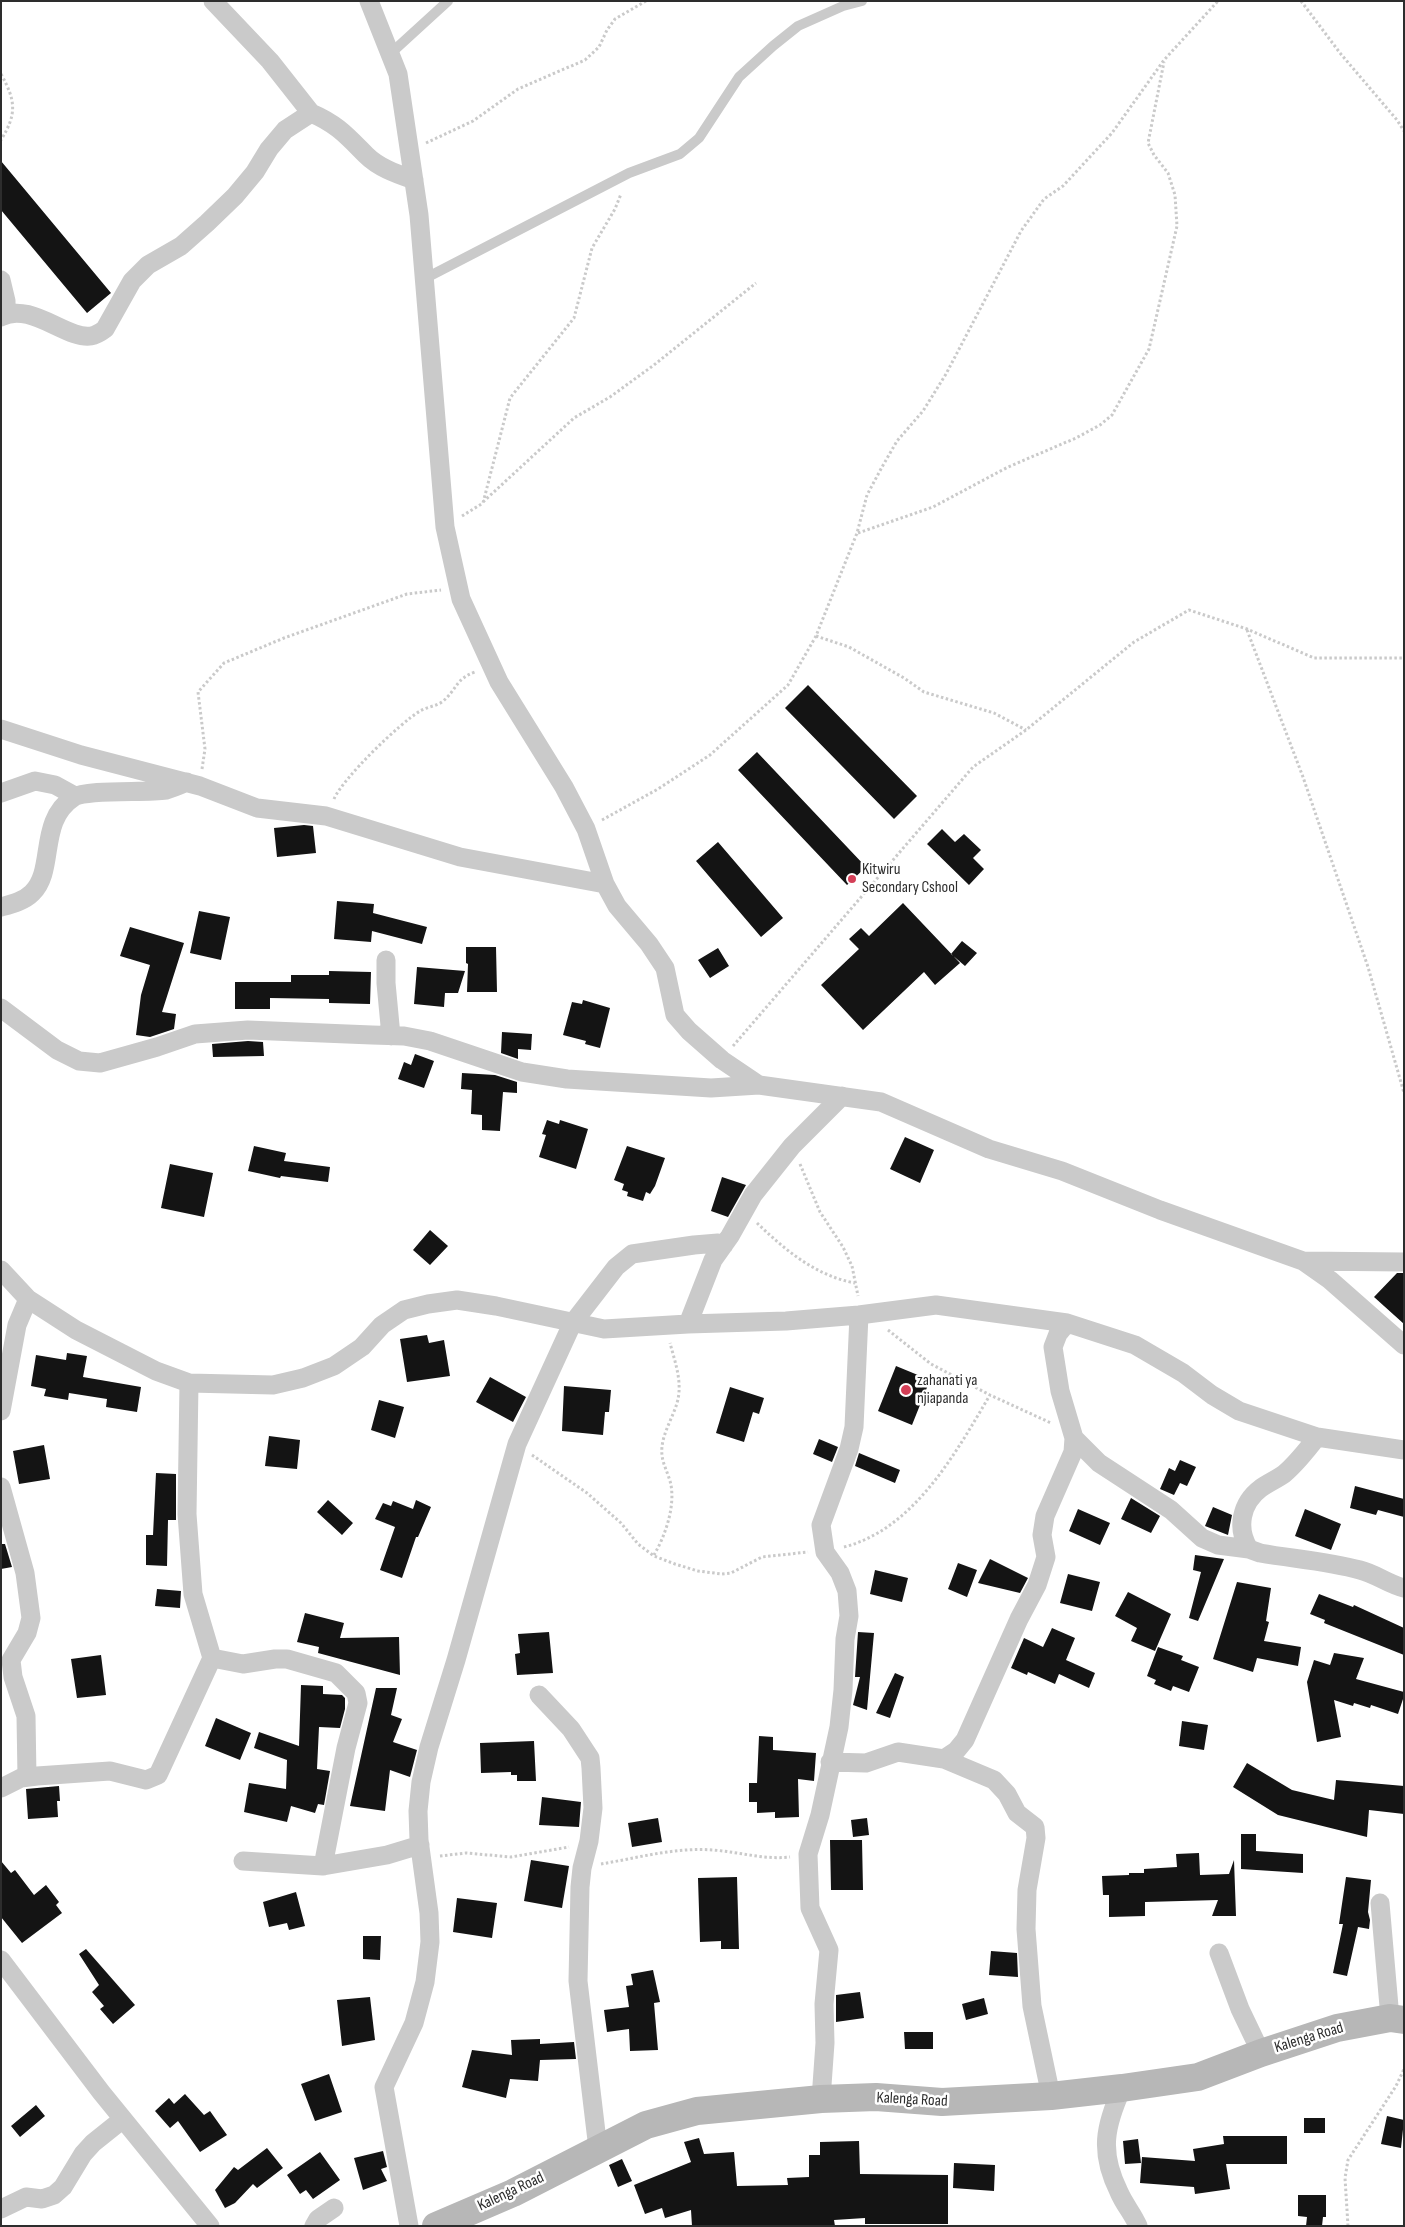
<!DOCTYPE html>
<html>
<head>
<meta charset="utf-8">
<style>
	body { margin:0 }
	#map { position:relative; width:1405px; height:2227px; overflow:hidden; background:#fff; font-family:"Sofia Sans Condensed",sans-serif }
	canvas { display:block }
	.frame { position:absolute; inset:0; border:2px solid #2d2d2d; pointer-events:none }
</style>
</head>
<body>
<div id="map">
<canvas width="1405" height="2227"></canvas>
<div class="frame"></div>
</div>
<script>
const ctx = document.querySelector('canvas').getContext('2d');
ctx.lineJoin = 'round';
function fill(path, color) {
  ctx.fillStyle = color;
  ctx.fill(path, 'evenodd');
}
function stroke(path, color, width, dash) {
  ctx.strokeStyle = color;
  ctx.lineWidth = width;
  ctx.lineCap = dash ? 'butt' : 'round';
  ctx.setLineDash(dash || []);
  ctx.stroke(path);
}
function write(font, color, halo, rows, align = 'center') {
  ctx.font = font + ' "Sofia Sans Condensed",sans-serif';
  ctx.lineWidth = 5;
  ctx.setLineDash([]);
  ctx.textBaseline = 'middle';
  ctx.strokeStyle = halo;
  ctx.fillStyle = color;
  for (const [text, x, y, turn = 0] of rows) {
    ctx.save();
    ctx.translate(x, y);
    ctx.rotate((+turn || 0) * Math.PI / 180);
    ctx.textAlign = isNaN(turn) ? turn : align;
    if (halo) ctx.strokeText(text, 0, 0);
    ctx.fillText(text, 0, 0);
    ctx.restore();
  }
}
fill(new Path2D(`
	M1,161L111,293L87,313L1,210Z
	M808,685L917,796L894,819L785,708Z
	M757,752L866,867L847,885L738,770Z
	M304,825L313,826L316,853L277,857L274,828Z
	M942,829L955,842L964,834L981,850L973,858L984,869L969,885L927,844Z
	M718,842L783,918L761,937L696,861Z
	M337,901L374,904L373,913L427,927L422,944L372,931L371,942L334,939Z
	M903,903L960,963L935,985L924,972L863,1030L821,985L859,949L849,939L861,928L869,936Z
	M199,911L230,917L221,960L190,953Z
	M130,927L184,943L162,1012L176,1014L174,1029L150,1037L136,1035L141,995L150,965L120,956Z
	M962,941L977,953L965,966L951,954Z
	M466,947H496L497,992H467L468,964L466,963Z
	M718,948L729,966L710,978L698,960Z
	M417,967L465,971L458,993H445L444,1007L414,1004Z
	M329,971L371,972L370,1004L329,1003V999L270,998V1009H235V982H291V975H329Z
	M583,1000L610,1008L600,1048L585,1044L586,1041L563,1035L572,1002L582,1004Z
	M502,1032L532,1034L531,1050L518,1049V1059L501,1053Z
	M248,1041L263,1042L264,1056L213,1057L212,1044Z
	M415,1054L434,1061L424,1088L398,1079L404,1062L411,1065Z
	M462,1073L495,1075L517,1082V1093L503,1092L500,1131L482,1130V1115L471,1114L472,1090L461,1089Z
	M547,1120L559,1124L560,1120L588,1129L576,1169L539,1157L546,1135L542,1134Z
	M905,1137L934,1150L920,1183L890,1169Z
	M254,1146L286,1153L284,1161L330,1167L328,1182L281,1176L280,1178L248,1171Z
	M627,1146L665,1158L655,1186L650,1194L646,1192L643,1201L627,1196L628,1192L622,1190L624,1184L614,1180Z
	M170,1164L213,1173L204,1217L161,1208Z
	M722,1177L746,1185L728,1217L711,1211Z
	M430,1230L448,1246L430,1265L413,1250Z
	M1397,1273H1404V1324L1374,1297Z
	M427,1335L429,1343L444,1340L450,1376L407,1382L400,1339Z
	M67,1353L87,1356L83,1377L141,1387L137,1412L106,1407L107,1399L69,1393L68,1400L44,1396L46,1389L31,1386L36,1355L66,1360Z
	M896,1366L930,1380L912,1425L878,1411Z
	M490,1377L526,1397L513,1422L476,1402Z
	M564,1386L611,1390L609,1412H605L603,1435L562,1431Z
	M730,1387L764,1398L759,1414L753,1412L744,1442L716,1433Z
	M379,1400L404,1407L395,1438L371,1430Z
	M269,1436L300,1440L297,1469L265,1466Z
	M819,1439L838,1447L832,1462L813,1454Z
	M44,1445L50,1479L19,1484L13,1451Z
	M859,1453L900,1470L895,1483L855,1466Z
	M1180,1460L1196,1467L1187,1486L1180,1483L1174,1495L1160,1489L1169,1468L1175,1471Z
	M156,1473L176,1474V1520H168L167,1566L146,1565V1535H153Z
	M1355,1486L1404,1499V1517L1378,1510L1376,1515L1350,1508Z
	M1131,1498L1160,1516L1151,1533L1121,1519Z
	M328,1500L353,1523L342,1535L317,1512Z
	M416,1500L431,1507L418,1537H416L402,1578L380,1570L395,1527L375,1519L383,1503L391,1506L393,1501L413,1509Z
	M1213,1507L1232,1515L1228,1535L1205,1526Z
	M1078,1509L1110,1523L1100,1545L1069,1531Z
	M1305,1509L1341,1524L1331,1550L1295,1536Z
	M1,1544H5L12,1567L1,1569Z
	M1195,1555L1224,1559L1198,1621L1189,1618L1201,1572L1193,1570Z
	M990,1559L1028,1578L1020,1593L978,1583Z
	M958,1563L977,1570L967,1597L948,1589Z
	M875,1570L908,1578L902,1602L870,1594Z
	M1068,1574L1100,1582L1092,1611L1060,1603Z
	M1237,1582L1271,1588L1266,1621L1269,1622L1264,1641L1301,1647L1298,1666L1257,1658L1253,1672L1213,1659Z
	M157,1589L181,1591L180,1608L155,1606Z
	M1128,1592L1171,1614L1155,1651L1131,1641L1137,1628L1115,1616Z
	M1319,1594L1353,1607L1354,1605L1404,1628V1655L1324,1623L1325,1620L1310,1614Z
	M305,1613L344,1623L340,1638L399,1637L400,1675L318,1653L319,1647L297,1642Z
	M1052,1628L1075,1638L1066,1660L1095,1673L1089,1688L1059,1674L1055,1684L1028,1672L1027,1675L1011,1668L1024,1638L1043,1647Z
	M549,1632L553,1673L517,1675L515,1654L520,1653L518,1634Z
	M858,1632L874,1633L867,1710L853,1705L860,1677H855Z
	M1158,1647L1183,1656L1181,1660L1199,1667L1189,1692L1173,1686L1171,1691L1154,1684L1156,1680L1147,1676Z
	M1334,1653L1364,1658L1356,1679L1404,1692V1696L1398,1714L1371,1705L1370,1708L1354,1703L1353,1706L1334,1700L1341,1737L1317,1742L1307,1682L1314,1660L1330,1665Z
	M101,1655L106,1695L77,1698L71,1659Z
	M895,1673L904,1677L890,1718L876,1713Z
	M301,1685L323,1686V1694L342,1695L345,1698V1709L340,1728L319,1727L317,1769L330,1771L324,1805L318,1804L315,1813L291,1806L287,1822L244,1812L249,1783L286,1789L287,1760L254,1748L259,1732L299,1746Z
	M376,1688H397L391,1715L402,1719L393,1742L417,1750L410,1777L390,1770L385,1811L350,1806Z
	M216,1718L251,1733L240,1760L205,1746Z
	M1182,1721L1208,1725L1204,1750L1179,1746Z
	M759,1736L773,1737V1750L816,1753L814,1781L798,1779L799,1817L775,1818V1812L757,1813V1802H749V1783H757Z
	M534,1741L536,1781H517V1775H511V1772L481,1773L480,1743Z
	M1247,1763L1292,1790L1334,1800L1336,1780L1404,1786V1814L1369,1810L1367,1837L1278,1815L1233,1787Z
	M59,1786L60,1801H57L58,1817L28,1819L26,1789Z
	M542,1797L581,1802L579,1827L539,1825Z
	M658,1818L662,1842L632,1847L628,1823Z
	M867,1818L869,1835L853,1837L851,1820Z
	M1241,1834H1256V1851L1303,1854V1873L1241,1869Z
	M830,1840H862L863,1890H831Z
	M1199,1853L1200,1875L1229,1874L1234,1860L1236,1916H1212L1218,1900L1145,1902V1916L1109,1917V1895H1103L1102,1876L1129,1875V1873H1144V1869L1177,1867L1176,1854Z
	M531,1860L569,1866L562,1908L524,1901Z
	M1,1861L11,1873L15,1870L34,1895L46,1885L59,1902L56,1905L62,1913L22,1943L1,1917Z
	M737,1877L739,1949H721V1941L700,1942L698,1878Z
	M1346,1877L1371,1880L1368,1912L1370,1920L1369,1929L1358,1927L1347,1976L1333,1973L1343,1924H1339Z
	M296,1892L305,1926L289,1930L287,1923L269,1927L263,1902Z
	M457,1898L497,1903L492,1938L453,1932Z
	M363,1936H381L380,1960L363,1959Z
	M86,1949L135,2005L113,2024L100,2009L104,2006L92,1992L99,1985L79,1954Z
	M991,1951L1017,1953L1018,1977L989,1975Z
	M653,1970L660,2002L654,2003L658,2050L630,2051L629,2029L607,2032L604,2010L629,2007L626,1986L633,1985L631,1974Z
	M860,1992L864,2018L836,2022V1995Z
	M370,1997L375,2040L342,2046L337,2000Z
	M984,1998L988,2014L966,2020L962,2004Z
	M904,2032H933V2049H905Z
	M540,2039V2044L574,2042L576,2059L540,2060L538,2081L510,2079L506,2098L462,2087L472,2050L512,2055L511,2040Z
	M329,2074L342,2112L315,2121L301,2084Z
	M185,2094L204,2115L210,2111L227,2135L200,2152L178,2121L170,2128L155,2111L169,2098L174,2104Z
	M36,2105L45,2116L20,2137L11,2126Z
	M1387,2116L1404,2120L1401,2148L1381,2144Z
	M1304,2118H1325V2133H1304Z
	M1223,2136H1287V2164H1226L1230,2189L1195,2194L1194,2187L1140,2183L1142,2157L1195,2161L1193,2149L1224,2144Z
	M699,2138L704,2154L734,2152L737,2186L788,2185L787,2178L809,2177V2155H820V2142L859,2141L860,2174L948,2175V2224H865V2218L834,2220L835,2226H692L691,2210L665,2218L662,2208L645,2214L634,2185L691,2162L684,2142Z
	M1138,2139L1141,2163L1125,2164L1123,2141Z
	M267,2148L283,2168L257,2188L253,2184L235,2203L225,2208L215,2190L234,2167L238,2170Z
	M383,2151L387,2167L381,2169L387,2181L363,2190L354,2158Z
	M320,2152L340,2180L313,2199L306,2190L300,2194L287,2175Z
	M622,2159L632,2181L618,2187L609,2165Z
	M954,2163L995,2165L994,2191L953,2188Z
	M1298,2195H1326V2217H1323L1322,2226H1306L1307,2217L1298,2216Z`), '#141414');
stroke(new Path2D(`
	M1301,1L1340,53L1397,120L1404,131
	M1,74C16,101 17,114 1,140
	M426,143L473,121L518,89L585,60L599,47L607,30L615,19L646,1
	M483,502L574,418L610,397L654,365L756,283
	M462,516L483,503L510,398L574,318L592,248L615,209L621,194
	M858,533L933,507L1008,467L1076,438L1100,425L1112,415L1149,349L1177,226L1175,195L1168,173L1154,155L1148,143L1164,62
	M1247,630L1303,777L1368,967L1404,1093
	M816,636L849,647L904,678L924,692L994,713L1026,730
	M202,769L205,749L198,692L224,663L284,638L407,594L441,590
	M334,799C343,778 400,723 420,711C427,707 436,706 442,702C457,690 455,679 475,672
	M602,820L658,789L710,755L788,685L816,636L857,533L867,495L882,467L897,441L923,411L946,374L1021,231L1044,199L1063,186L1112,133L1164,60L1218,1
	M733,1046L973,767L1026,730L1134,642L1189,610L1247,629L1314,658H1404
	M800,1164L820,1212L843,1247L852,1266L858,1296
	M757,1223C785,1250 816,1276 855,1283
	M888,1330L931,1364L990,1395L1051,1423
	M532,1455L587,1493L621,1523L638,1544L654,1556L675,1564L698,1571L722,1574L731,1573L762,1557L808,1552
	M844,1547C914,1529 955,1454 990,1395
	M654,1555C665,1536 675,1508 671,1485C669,1475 663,1465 662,1455C660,1437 672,1420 677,1403C683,1383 675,1362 670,1343
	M440,1856L466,1853L511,1857L569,1847
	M601,1864C637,1858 676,1847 713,1850C740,1852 764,1860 790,1857
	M1348,2226L1345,2178L1348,2160L1396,2086L1404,2069`), '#cacaca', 3, [2.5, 2.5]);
stroke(new Path2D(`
	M390,54L448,1
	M424,279L629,173L680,154L699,138L739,77L773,46L798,26L843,6L862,1`), '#cacaca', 10);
stroke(new Path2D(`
	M213,1L270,61L311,113
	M369,1L398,74L419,215L445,527L461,599L499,682L564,787L586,829L605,884L617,906L649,944L665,968L675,1015L689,1031L722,1060L759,1085
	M1,280L6,301V314
	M1,317C30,301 67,340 91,336C97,335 101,332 105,329L132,281L148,265L181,246L207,223L235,196L255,172L269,149L285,130L311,113C337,124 347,136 366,155C379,168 397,174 414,180
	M1,729L81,755L200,786L257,808L326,816L460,857L605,884
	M1,793L35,781L55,785L75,796
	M1,907C12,904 24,901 32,893C56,870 37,821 74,797C87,789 146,793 166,790C173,788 180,785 187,782
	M386,960V983L391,1036
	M1,1008L57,1050L79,1061L100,1063L157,1047L195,1034L248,1030L372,1035L404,1036L430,1041L522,1072L567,1079L711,1088L759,1085L881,1102L989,1149L1062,1171L1160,1210L1303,1261L1330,1280L1404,1345
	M1303,1261L1404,1262
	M1,1270L28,1299L76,1330L156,1371L189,1383L273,1385L303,1378L334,1366L362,1347L382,1325L404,1310L428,1304L457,1300L496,1306L604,1329L688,1324L786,1321L859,1315L936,1305L1067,1323L1135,1345L1183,1373L1212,1395L1239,1411L1317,1437L1404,1450
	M688,1324L713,1260L730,1236L753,1195L792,1146L842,1096
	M1,1411L17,1325L28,1299
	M1317,1437C1307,1450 1297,1463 1284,1474C1277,1479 1268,1483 1261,1488C1241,1503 1236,1528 1249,1549L1260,1553C1294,1559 1327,1561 1360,1570C1376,1574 1388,1584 1404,1588
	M1074,1438L1099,1463L1171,1510L1202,1538L1218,1545L1249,1549
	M1,1487L25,1573L31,1618L27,1633L11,1660L13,1677L26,1716L27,1777
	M212,1658L243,1664L275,1659H287L336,1673L356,1693L358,1703L346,1748L323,1866
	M539,1695L571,1729L590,1758L591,1768L593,1808L589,1841L582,1868L580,1887L578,1981L598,2149
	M944,1759L994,1780L1007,1794L1017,1813L1035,1827L1036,1838L1027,1890L1026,1929L1032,2006L1051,2096
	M830,1762L866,1763L898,1752L944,1759L956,1751L965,1740L1019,1619L1037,1585L1046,1557L1042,1535L1045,1516L1073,1452L1074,1438L1060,1391L1053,1347L1058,1334L1067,1323
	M1,1788L21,1778L37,1776L110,1771L146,1780L158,1775L212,1658L193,1594L187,1514L189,1383
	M243,1861L323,1866L387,1855L420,1845
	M1380,1903L1390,2018
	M1219,1953L1240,2009L1261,2053
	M1,1960L101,2092L210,2226
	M1122,2088C1105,2126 1099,2152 1119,2192C1124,2204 1133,2214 1138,2226
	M821,2099L825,2043L824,2004L829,1950L810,1908L808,1854L820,1815L839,1727L843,1690L845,1639L849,1616L847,1591L840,1573L825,1552L821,1525L849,1449L854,1427L859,1315
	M1,2209L26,2197L42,2199L54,2195L63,2187L83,2154L93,2143L123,2119
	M314,2226L318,2219L334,2208
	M409,2226L384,2087L414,2023L425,1982L430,1942L429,1913L419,1840L418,1811L421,1782L429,1747L456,1660L517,1444L572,1324L616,1267L632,1254L694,1245L718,1243L724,1245`), '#cacaca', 19);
stroke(new Path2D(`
	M436,2226L513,2193L646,2125L697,2111L821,2099L876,2097L942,2102L1051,2096L1122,2088L1198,2077L1261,2053L1337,2028L1390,2018L1404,2020`), '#b7b7b7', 28);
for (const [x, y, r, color] of [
	[852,879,5,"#d43f57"],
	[906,1390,6,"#d43f57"]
]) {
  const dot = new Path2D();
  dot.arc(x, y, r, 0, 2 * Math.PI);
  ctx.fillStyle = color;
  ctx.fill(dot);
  stroke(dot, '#fff', 2);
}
write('16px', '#2d2d2d', '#fff', [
	["Kitwiru",862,870],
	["Secondary Cshool",862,888],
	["zahanati ya",917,1381],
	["njiapanda",917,1399]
], 'left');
write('16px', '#2d2d2d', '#fff', [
	["Kalenga Road",1309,2038,-17],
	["Kalenga Road",912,2100,3],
	["Kalenga Road",511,2192,-25]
]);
</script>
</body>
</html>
